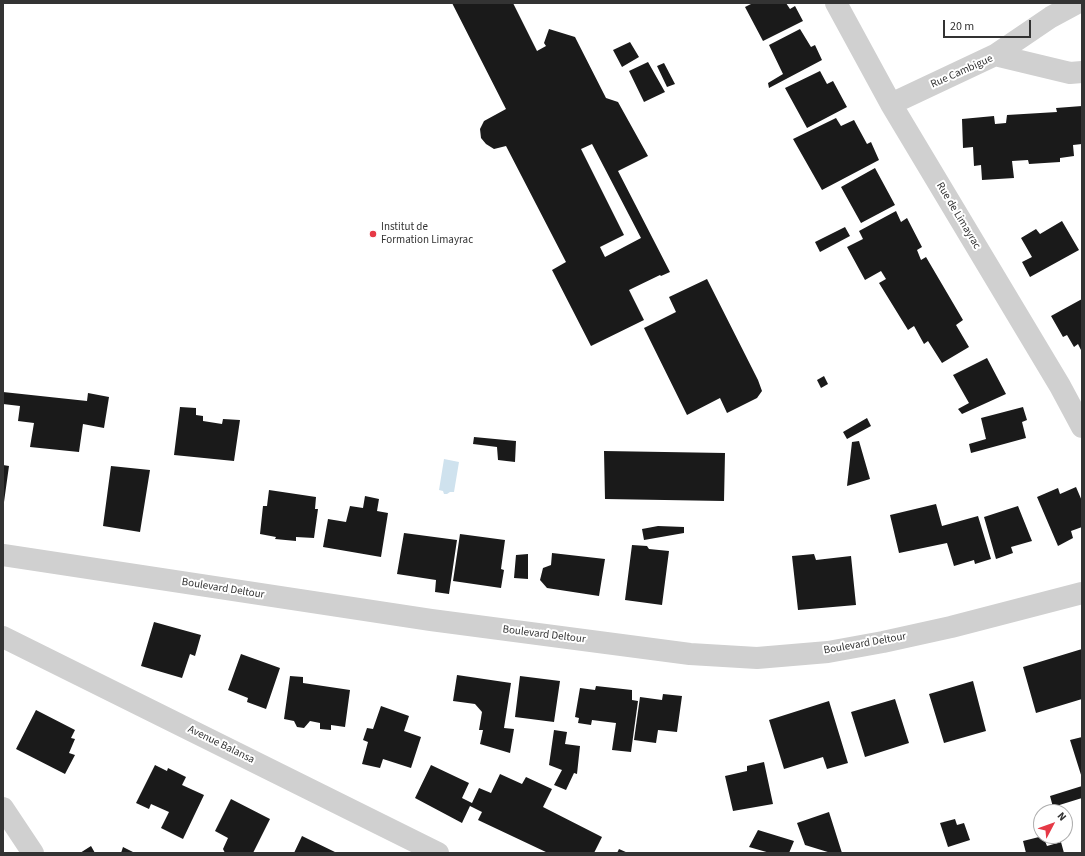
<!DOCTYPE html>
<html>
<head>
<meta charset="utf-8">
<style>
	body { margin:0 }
	#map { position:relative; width:1085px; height:856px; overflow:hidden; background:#fff; font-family:"Source Sans 3",sans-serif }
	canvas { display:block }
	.frame { position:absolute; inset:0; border:4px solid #333; pointer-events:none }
	.north { position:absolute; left:1033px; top:804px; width:40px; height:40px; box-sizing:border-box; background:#fff; border:1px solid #adadad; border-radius:50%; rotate:49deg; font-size:11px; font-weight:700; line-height:16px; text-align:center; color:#333 }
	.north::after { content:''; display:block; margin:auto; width:14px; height:18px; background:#e63946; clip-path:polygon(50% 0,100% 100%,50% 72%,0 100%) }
	.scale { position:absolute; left:943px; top:20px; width:88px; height:18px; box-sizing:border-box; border:2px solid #333; border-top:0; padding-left:5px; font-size:12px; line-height:14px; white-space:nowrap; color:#333; -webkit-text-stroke:3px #fff; paint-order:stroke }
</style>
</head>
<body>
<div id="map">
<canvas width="1085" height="856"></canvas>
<div class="frame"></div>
<div class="north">N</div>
<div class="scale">20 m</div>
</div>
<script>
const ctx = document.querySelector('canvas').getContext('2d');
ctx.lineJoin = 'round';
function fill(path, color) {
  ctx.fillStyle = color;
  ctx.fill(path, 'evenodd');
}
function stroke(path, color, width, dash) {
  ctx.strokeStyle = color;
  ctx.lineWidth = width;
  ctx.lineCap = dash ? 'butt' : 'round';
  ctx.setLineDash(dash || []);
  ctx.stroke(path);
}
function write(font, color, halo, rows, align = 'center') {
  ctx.font = font + ' "Source Sans 3",sans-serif';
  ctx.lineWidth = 4;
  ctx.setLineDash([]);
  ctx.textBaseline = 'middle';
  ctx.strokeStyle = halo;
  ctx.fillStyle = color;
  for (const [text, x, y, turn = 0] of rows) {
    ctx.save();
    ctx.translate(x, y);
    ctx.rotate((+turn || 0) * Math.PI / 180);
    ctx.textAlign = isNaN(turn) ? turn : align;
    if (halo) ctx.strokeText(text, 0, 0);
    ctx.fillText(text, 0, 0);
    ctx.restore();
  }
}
fill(new Path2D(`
	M444,459L459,462L454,492H450L447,494H444L443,491L439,490Z`), '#cfe2ee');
fill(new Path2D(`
	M452,3H513L537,51L546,46L544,43L549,29L575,37L606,98L618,102L648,156L618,171L670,272L661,276L660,275L629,290L644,320L591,346L552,270L566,262L506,146L494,149L486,144L481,138L480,129L484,121L506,109ZM592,144L641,238L605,257L600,247L624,235L581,149Z
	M753,3H786L790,9L795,6L803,21L763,41L745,7Z
	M800,29L811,47L815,45L822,60L769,88L768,83L783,74L769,45Z
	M630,42L639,57L622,67L613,50Z
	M648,62L665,92L644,102L629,71Z
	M664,63L675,84L667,87L657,66Z
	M820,71L827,84L833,81L847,107L807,128L785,88Z
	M1082,106V144L1073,145L1074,156L1060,158V162L1029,164L1028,160L1012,161L1014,178L982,180L981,165L974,166L973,147L963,148L962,119L994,116L995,124L1006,123L1007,115L1057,112L1056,108Z
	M836,118L841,126L854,120L867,144L871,142L879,160L822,190L793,139Z
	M875,168L895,205L861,223L841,187Z
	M896,211L901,222L907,218L922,247L917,250L921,260L926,257L963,320L956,325L969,347L942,363L928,341L924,344L914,326L908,330L879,283L886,279L881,271L865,280L847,247L863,239L859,231Z
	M1062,221L1079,250L1030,277L1022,262L1032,257L1021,238L1036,229L1040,234Z
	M845,227L850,236L820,252L815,242Z
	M707,279L758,380L762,391L757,398L727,413L720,398L687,415L644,328L676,312L669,297Z
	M1082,299V349L1081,350L1078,344L1074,347L1067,335L1063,337L1051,316Z
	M987,358L1006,394L962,414L958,409L969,403L953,375Z
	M824,376L828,384L821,388L817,380Z
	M3,392L87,401L88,393L109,397L104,428L83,424L79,452L30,447L34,423L18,421L20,406L3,404Z
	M180,407L196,408V415L203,416V421L222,424L223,419L240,420L234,461L174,455Z
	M1023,407L1027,420L1022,422L1026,438L971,453L969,444L986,439L981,418Z
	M867,418L871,426L847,439L843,432Z
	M474,437L516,441L515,462L498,460L497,447L473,444Z
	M859,441L870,479L847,486L852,442Z
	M604,451L725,453L724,501L605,499Z
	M3,465L9,466L4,502H3Z
	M111,466L150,470L140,532L103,526Z
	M1076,487L1082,501V527L1071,531L1073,538L1058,546L1037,497L1058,488L1060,494Z
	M269,490L316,497L315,509H318L314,538L296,537V541L275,539L276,537L260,534L263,506H267Z
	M365,496L379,499L377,511L388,513L381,557L323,547L328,519L346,522L350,506L363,508Z
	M936,504L942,526L978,516L991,559L975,564L974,560L954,566L947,543L899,553L890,515Z
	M1018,506L1032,541L1011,547L1013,553L996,559L984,517Z
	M658,526L684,527V533L644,540L642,529Z
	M404,533L457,540L449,594L435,592L436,580L397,574Z
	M460,534L505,540L501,569L504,570L501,588L453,581Z
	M632,545L647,546L649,549L669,551L662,605L625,600Z
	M552,553L605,559L599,596L547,588L540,580L543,568L551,565Z
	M528,554V579L514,578L516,555Z
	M814,554L816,560L851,556L856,605L798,610L792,556Z
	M154,622L201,635L195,656L190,654L182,678L141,666Z
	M1082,649V699L1036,713L1023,667Z
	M241,654L280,668L266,709L247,702L248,698L228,690Z
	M457,675L511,683L504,728L514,729L510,753L480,744L483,730H479L482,712L475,704L453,701Z
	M290,676L303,677V683L350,690L345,727L331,725V730L320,729V723L310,721L304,728L297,727L294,721L284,719Z
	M520,676L560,681L554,722L515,717Z
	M973,681L986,731L944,743L929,694Z
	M596,686L632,690V700L638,701L631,752L612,750L616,723L592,720L591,725L578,723L579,718L575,717L580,688L595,690Z
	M663,694L682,696L677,732L658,730L656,743L634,740L640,697L662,700Z
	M895,699L909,743L865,757L851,712Z
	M829,701L848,763L827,769L823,757L784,769L769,720Z
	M381,706L409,716L404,731L421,737L411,768L383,759L380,768L362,764L368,742L363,740L367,728L373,729Z
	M36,710L75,730L71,738L75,739L69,753L75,755L65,774L16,749Z
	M554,730L567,732L565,744L580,746L577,774L574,773L566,790L554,785L562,770L549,765Z
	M1082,737V778L1070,740Z
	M764,762L773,804L733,811L725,776L747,771V766Z
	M155,765L167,771L168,768L186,777L182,785L204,795L183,839L161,828L169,812L151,804L149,809L136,803Z
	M431,765L469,783L462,798L472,803L479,788L491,793L500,774L522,784L526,777L552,789L543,807L602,837L594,853H548L478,820L482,812L470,806L462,823L415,798Z
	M1082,786V798L1053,807L1050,796Z
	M231,799L270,819L253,853H225L223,849L228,838L215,831Z
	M829,812L842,853H831L805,845L797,823Z
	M955,819L957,825L964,823L970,840L948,847L940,823Z
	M758,830L794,841L789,853H770L749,847Z
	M302,836L337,853H294Z
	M1043,836L1047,846L1061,842L1064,853H1026L1023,841Z
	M91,846L95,853H80Z
	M123,847L135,853H121Z
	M619,849L628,853H617Z`), '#1a1a1a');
stroke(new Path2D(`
	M836,3L891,104L1060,386L1082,427
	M995,55L1051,17L1077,3
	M891,104L995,55L1070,73L1082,72
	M3,637L438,853
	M3,808L33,853`), '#d0d0d0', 22);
stroke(new Path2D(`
	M3,555L431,620L690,654L757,658L828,652L883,642L951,627L1082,593`), '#d0d0d0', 22);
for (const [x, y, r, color] of [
	[373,234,4,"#e63946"]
]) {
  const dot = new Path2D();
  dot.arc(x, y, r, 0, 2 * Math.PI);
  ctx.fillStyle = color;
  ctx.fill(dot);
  stroke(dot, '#fff', 1.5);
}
write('11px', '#333', '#fff', [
	["Rue Cambigue",962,72,-24],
	["Rue de Limayrac",958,216,59],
	["Boulevard Deltour",223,589,9],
	["Boulevard Deltour",544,635,7],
	["Boulevard Deltour",865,644,-10],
	["Avenue Balansa",221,745,26]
]);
write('11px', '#333', '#fff', [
	["Institut de",381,228],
	["Formation Limayrac",381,241]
], 'left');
</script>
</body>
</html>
